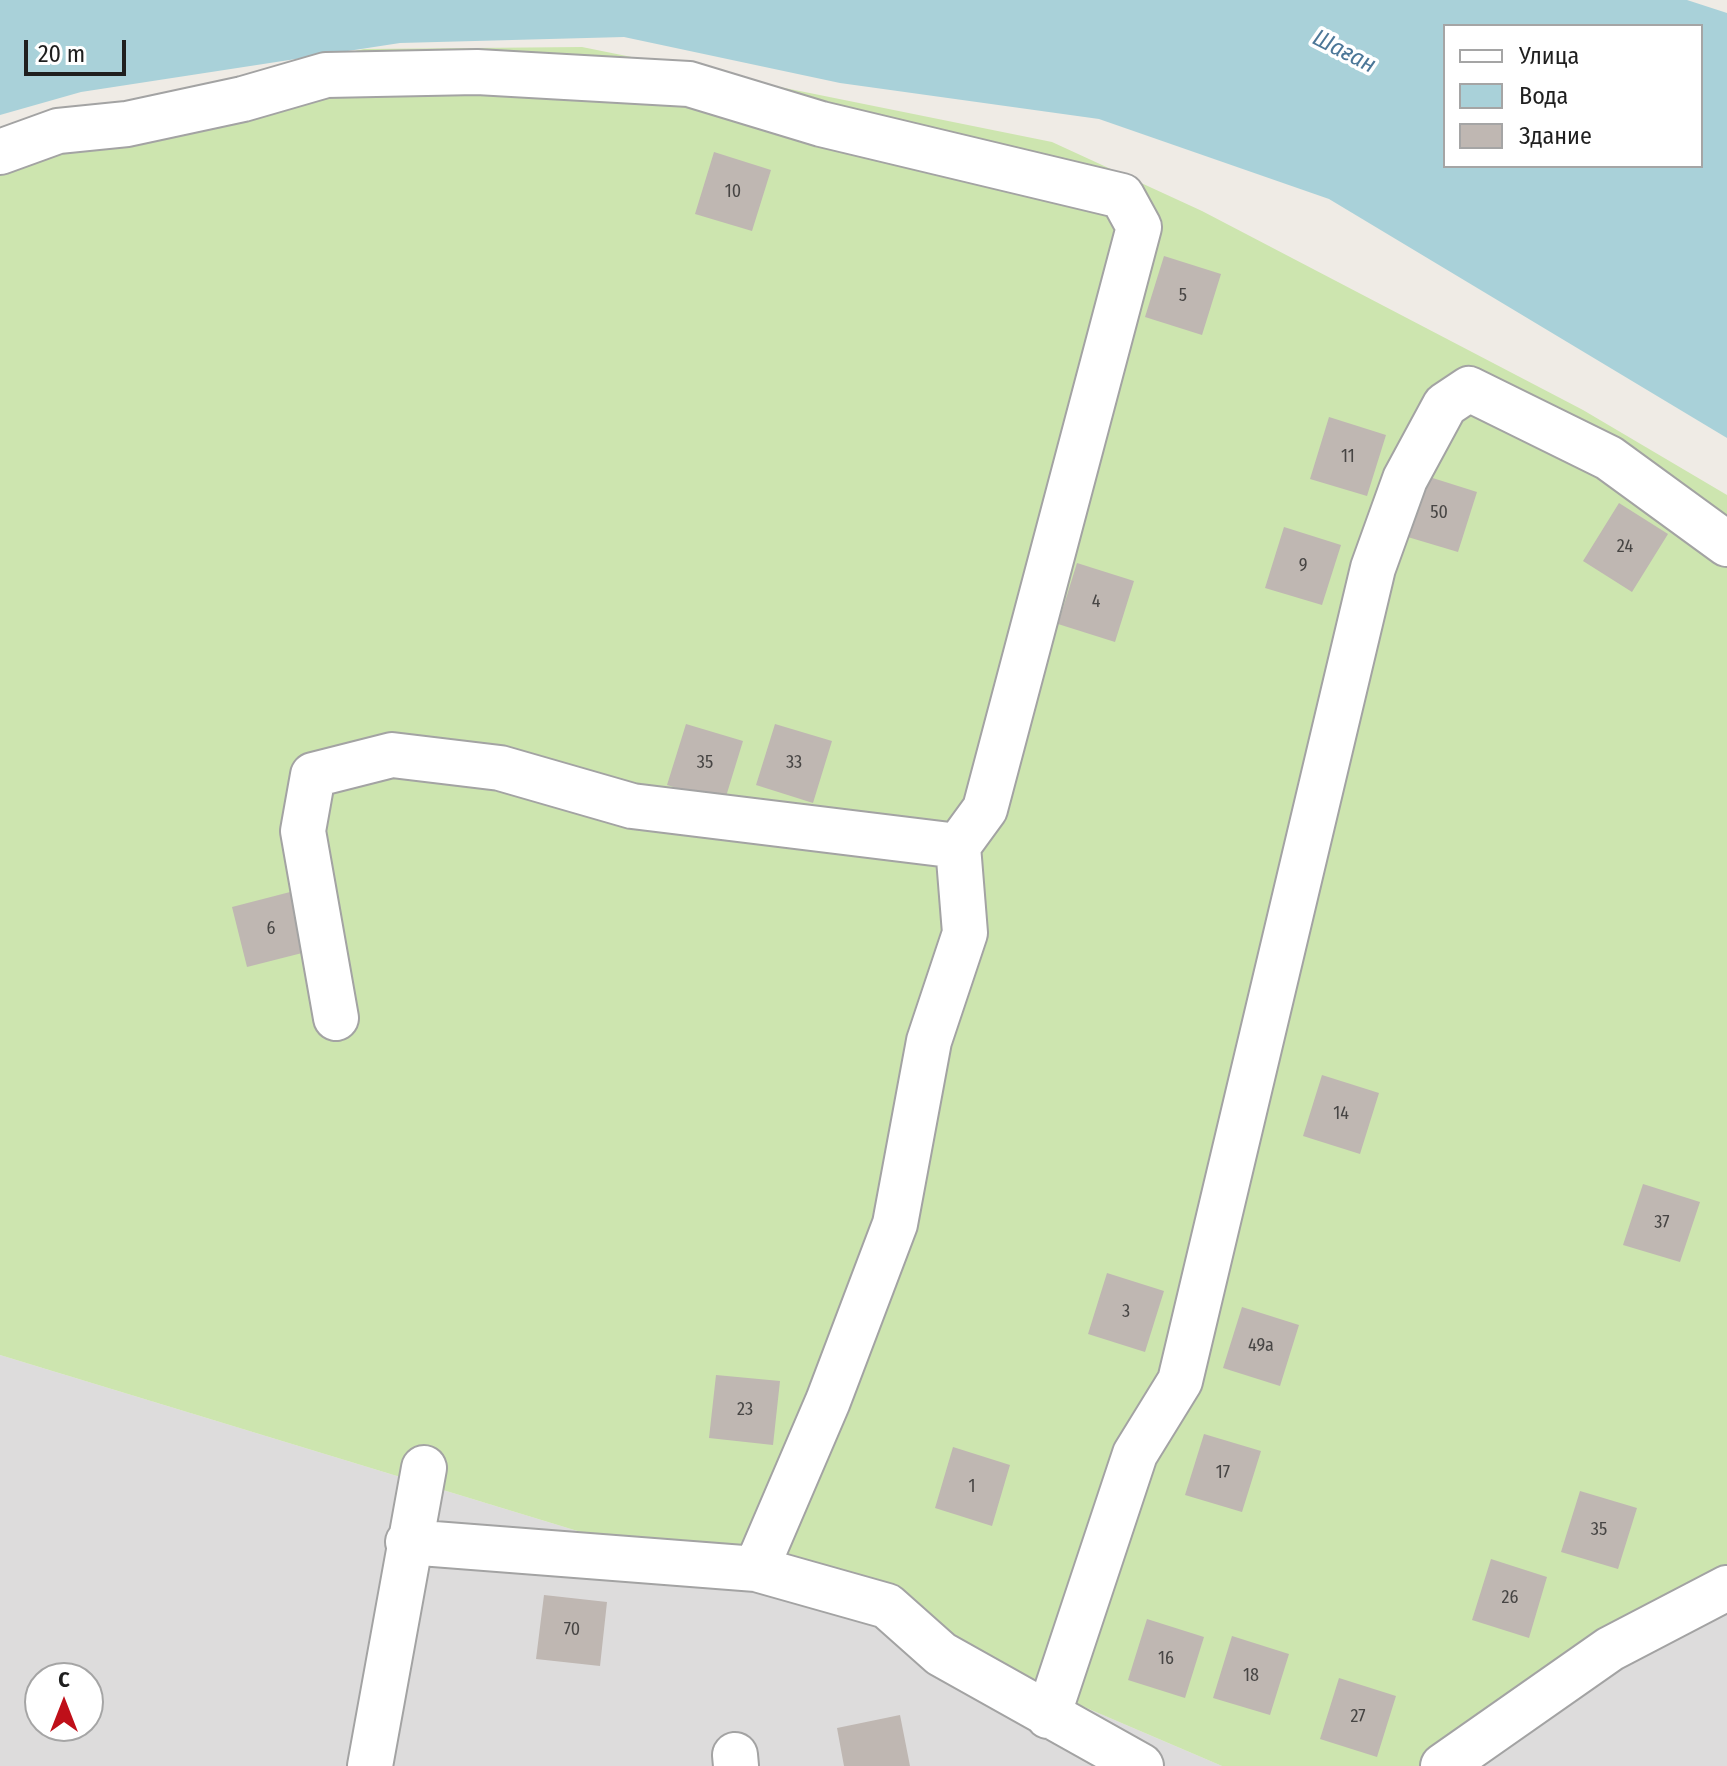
<!DOCTYPE html>
<html>
<head>
<meta charset="utf-8">
<style>
	body { margin:0 }
	#map { position:relative; width:1727px; height:1766px; overflow:hidden; background:#efebe5; font-family:"Fira Sans Condensed",sans-serif }
	canvas { display:block }
	.legend { position:absolute; left:1443px; top:24px; width:260px; height:144px; box-sizing:border-box; background:#fff; border:2px solid #a5a5a5; margin:0; padding:10px 14px; list-style:none; font-size:24px; color:#1f1f1f }
	.legend li { display:flex; align-items:center; gap:16px; height:40px }
	.legend b { width:40px; border:2px solid #a5a5a5 }
	.north { position:absolute; left:24px; top:1662px; width:80px; height:80px; box-sizing:border-box; background:#fff; border:2px solid #a5a5a5; border-radius:50%; rotate:0deg; font-size:22px; font-weight:700; line-height:32px; text-align:center; color:#1f1f1f }
	.north::after { content:''; display:block; margin:auto; width:28px; height:36px; background:#bf0f19; clip-path:polygon(50% 0,100% 100%,50% 72%,0 100%) }
	.scale { position:absolute; left:24px; top:40px; width:102px; height:36px; box-sizing:border-box; border:4px solid #1f1f1f; border-top:0; padding-left:10px; font-size:24px; line-height:28px; white-space:nowrap; color:#1f1f1f; -webkit-text-stroke:6px #fff; paint-order:stroke }
</style>
</head>
<body>
<div id="map">
<canvas width="1727" height="1766"></canvas>
<ul class="legend">
<li><b style="height:10px;background:#fff"></b>Улица</li>
<li><b style="height:22px;background:#a9d1d9"></b>Вода</li>
<li><b style="height:22px;background:#bfb7b2"></b>Здание</li>
</ul>
<div class="north">С</div>
<div class="scale">20 m</div>
</div>
<script>
const ctx = document.querySelector('canvas').getContext('2d');
ctx.lineJoin = 'round';
function fill(path, color) {
  ctx.fillStyle = color;
  ctx.fill(path, 'evenodd');
}
function stroke(path, color, width, dash) {
  ctx.strokeStyle = color;
  ctx.lineWidth = width;
  ctx.lineCap = dash ? 'butt' : 'round';
  ctx.setLineDash(dash || []);
  ctx.stroke(path);
}
function write(font, color, halo, rows, align = 'center') {
  ctx.font = font + ' "Fira Sans Condensed",sans-serif';
  ctx.lineWidth = 7;
  ctx.setLineDash([]);
  ctx.textBaseline = 'middle';
  ctx.strokeStyle = halo;
  ctx.fillStyle = color;
  for (const [text, x, y, turn = 0] of rows) {
    ctx.save();
    ctx.translate(x, y);
    ctx.rotate((+turn || 0) * Math.PI / 180);
    ctx.textAlign = isNaN(turn) ? turn : align;
    if (halo) ctx.strokeText(text, 0, 0);
    ctx.fillText(text, 0, 0);
    ctx.restore();
  }
}
fill(new Path2D(`
	M0,1355L909,1632L1222,1766H0ZM40,1678H88V1726H40Z
	M1727,1605V1766H1470L1568,1693Z`), '#dddcdc');
fill(new Path2D(`
	M582,47L1052,142L1202,211L1583,410L1727,495V1605L1568,1693L1470,1766H1222L909,1632L0,1355V138L154,96L364,49Z`), '#cde5af');
fill(new Path2D(`
	M0,0H1687L1727,13V438L1329,199L1099,119L840,83L624,37L400,43L81,92L0,115ZM1445,26H1701V166H1445Z`), '#a9d1d9');
fill(new Path2D(`
	M714,152L771,170L752,231L695,214Z
	M1164,256L1221,274L1202,335L1145,317Z
	M1329,417L1386,435L1367,496L1310,479Z
	M1420,474L1477,492L1458,552L1401,535Z
	M1619,503L1668,534L1632,592L1583,561Z
	M1284,527L1341,545L1322,605L1265,588Z
	M1077,563L1134,581L1115,642L1058,624Z
	M686,724L743,741L724,803L667,785Z
	M775,724L832,741L813,803L756,785Z
	M294,891L310,951L247,967L232,907Z
	M1322,1075L1379,1093L1360,1154L1303,1136Z
	M1643,1184L1700,1202L1680,1262L1623,1245Z
	M1107,1273L1164,1291L1145,1352L1088,1334Z
	M1242,1307L1299,1325L1280,1386L1223,1368Z
	M716,1375L780,1381L773,1445L709,1438Z
	M1204,1434L1261,1451L1242,1512L1185,1495Z
	M953,1447L1010,1465L992,1526L935,1508Z
	M1580,1491L1637,1508L1618,1569L1561,1552Z
	M1491,1559L1547,1577L1529,1638L1472,1620Z
	M544,1595L607,1602L600,1666L536,1659Z
	M1147,1619L1204,1637L1185,1698L1128,1680Z
	M1232,1636L1289,1654L1270,1715L1213,1698Z
	M1339,1678L1396,1696L1377,1757L1320,1739Z
	M900,1715L910,1766H844L837,1728Z`), '#bfb7b2');
const minor = new Path2D(`
	M0,152L58,131L127,124L243,99L326,75L477,72L689,84L821,124L1122,196L1139,227L985,809L958,846L632,806L500,768L392,755L313,775L303,831L336,1018
	M408,1542L756,1569L887,1606L941,1654L1141,1766
	M756,1569L828,1401L895,1224L929,1041L965,933L958,846
	M1048,1716L1135,1454L1180,1381L1373,568L1405,479L1445,405L1469,389L1609,458L1727,544
	M735,1755L736,1766
	M370,1766L424,1468
	M1443,1766L1610,1649L1727,1588`);
stroke(minor, '#a3a3a3', 48);
stroke(minor, '#fff', 44);
write('18px', '#474544', null, [
	["10",733,192],
	["5",1183,296],
	["11",1348,457],
	["50",1439,513],
	["24",1625,547],
	["9",1303,566],
	["4",1096,602],
	["35",705,763],
	["33",794,763],
	["6",271,929],
	["14",1341,1114],
	["37",1662,1223],
	["3",1126,1312],
	["49а",1261,1346],
	["23",745,1410],
	["17",1223,1473],
	["1",972,1487],
	["35",1599,1530],
	["26",1510,1598],
	["70",572,1630],
	["16",1166,1659],
	["18",1251,1676],
	["27",1358,1717]
]);
write('italic 24px', '#4c7798', '#fff', [
	["Шаған",1344,52,27]
]);
</script>
</body>
</html>
